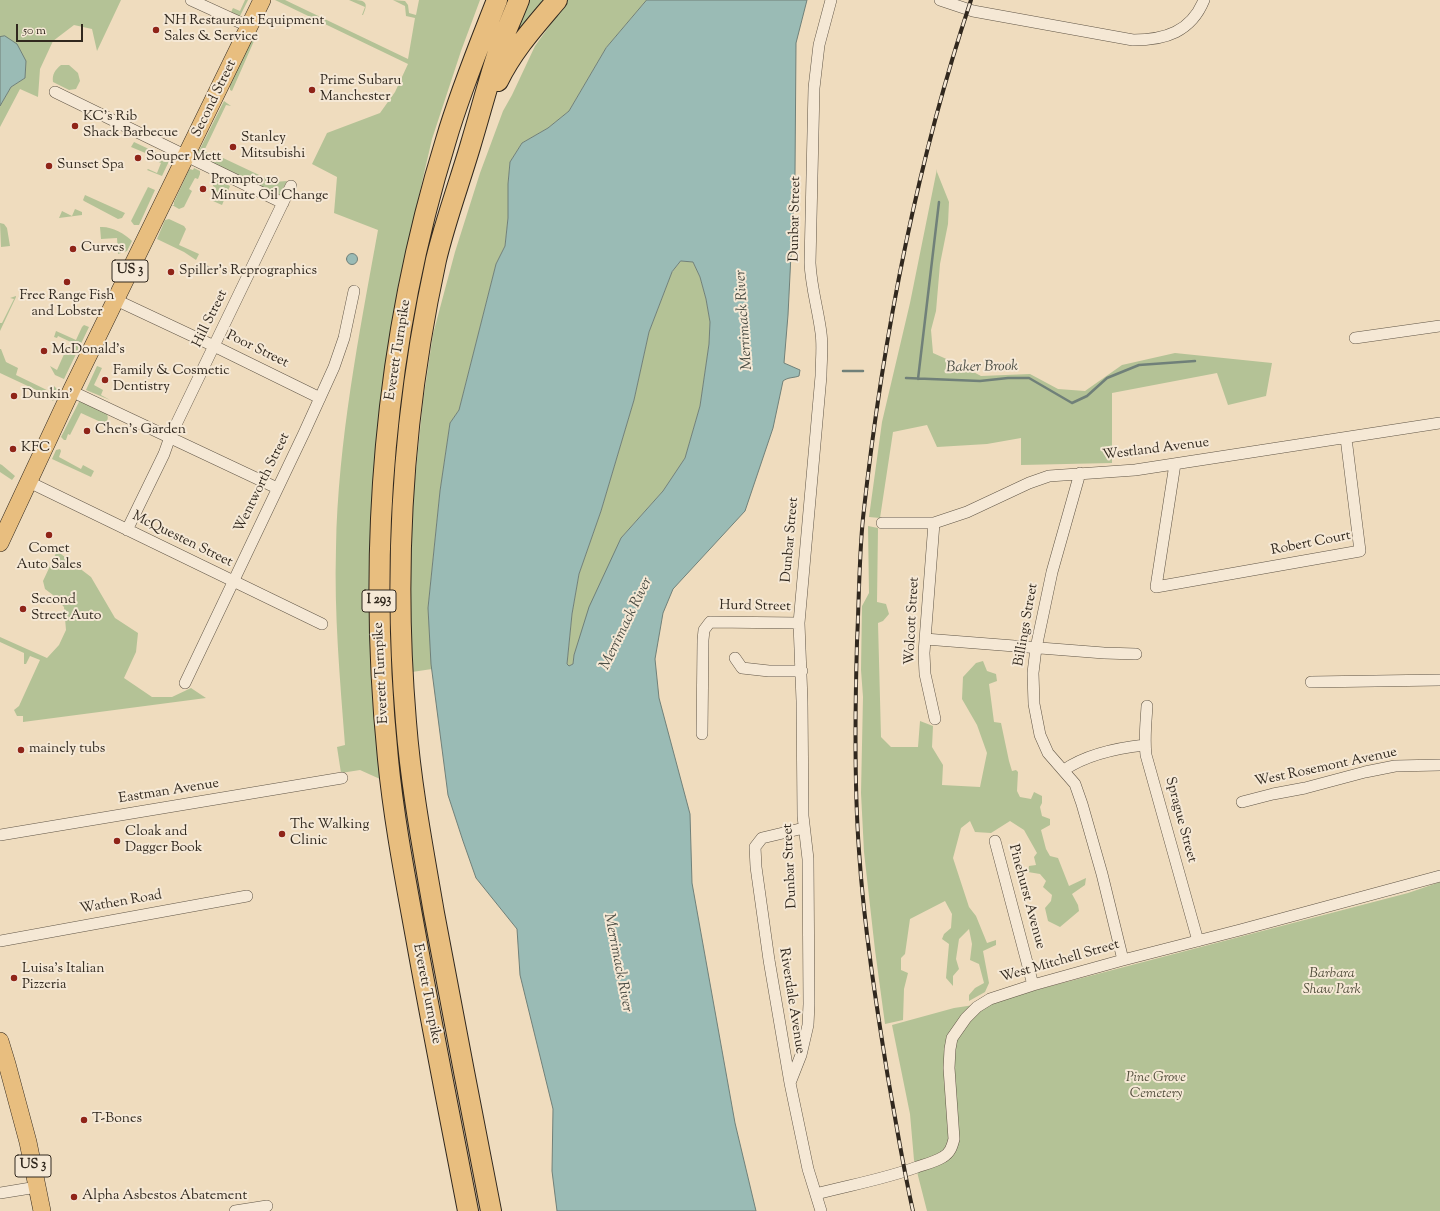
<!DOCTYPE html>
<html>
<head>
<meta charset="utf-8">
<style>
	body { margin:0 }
	#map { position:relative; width:1440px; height:1211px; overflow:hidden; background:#efdcbe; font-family:"Sorts Mill Goudy",serif }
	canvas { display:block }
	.scale { position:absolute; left:16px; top:24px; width:67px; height:18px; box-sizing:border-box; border:2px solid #31281e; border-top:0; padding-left:5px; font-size:12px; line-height:14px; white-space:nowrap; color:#31281e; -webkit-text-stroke:3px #f5e8d5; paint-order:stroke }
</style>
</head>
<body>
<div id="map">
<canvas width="1440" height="1211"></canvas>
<div class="scale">50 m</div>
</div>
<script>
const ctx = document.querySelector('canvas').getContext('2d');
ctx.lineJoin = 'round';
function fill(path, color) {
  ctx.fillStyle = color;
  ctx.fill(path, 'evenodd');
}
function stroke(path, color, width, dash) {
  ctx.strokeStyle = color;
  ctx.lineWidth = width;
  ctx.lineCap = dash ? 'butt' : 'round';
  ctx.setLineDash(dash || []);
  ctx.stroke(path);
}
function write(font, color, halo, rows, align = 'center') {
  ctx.font = font + ' "Sorts Mill Goudy",serif';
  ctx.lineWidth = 4;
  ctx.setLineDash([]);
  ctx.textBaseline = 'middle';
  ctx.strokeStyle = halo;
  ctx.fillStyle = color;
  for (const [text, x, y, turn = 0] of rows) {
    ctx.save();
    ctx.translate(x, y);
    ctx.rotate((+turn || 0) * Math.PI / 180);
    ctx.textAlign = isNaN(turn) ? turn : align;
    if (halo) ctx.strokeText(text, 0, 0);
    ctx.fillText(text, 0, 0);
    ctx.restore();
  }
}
fill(new Path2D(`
	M0,0H121L97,51L92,29L74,25L53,41L40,69L38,97L20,89L0,127V106L11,87L25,78C25,73 26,67 25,62C23,51 12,36 0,37Z
	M245,0H248L240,16L231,12L233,8L240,11Z
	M275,0H285L408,59L415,18L406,16L405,6L393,0L405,1L408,5L409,13L416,15L419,0H480L461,51L432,139L398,286L379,411L370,562L372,680L380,779L360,770L341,773L337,747L345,745C340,679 334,614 336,548C338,441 359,335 378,230L334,213L337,177L312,164L327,133L380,113L395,92L408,64Z
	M349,0C363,0 370,0 363,15H362L365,7Z
	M529,0H547L523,29L518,26Z
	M568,0H647L606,48L569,111L548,128L522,143L510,162L508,184V218L505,246L496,264L459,410L450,423L440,491L428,608L432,669L412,672L410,583L412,508L423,401L433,334L455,252L480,173L503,111L512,95L535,46Z
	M251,39L254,41L232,91L230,90V85Z
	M61,65H69L78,73L80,81L76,89L69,90L53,82C52,74 55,70 61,65Z
	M224,101L231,106L226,105L204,151L222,159L223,158L274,182L287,181L279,196L201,158L198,153Z
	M134,142L170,159L162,176L147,170L148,169L157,173L161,163L154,160L155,157L131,147Z
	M194,168L200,171V174L198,179L195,178L189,189L192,191L184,207L179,209L172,205H174V202L189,170L190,169L193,170Z
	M937,169V172L949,202L948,224L940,264L936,311L931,330L933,353L962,366L981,376L1030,374L1058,389L1085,391L1122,365L1175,353L1272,363L1266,396L1228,405L1217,373L1112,393V463L1021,465V438L987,444L937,447L927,425L893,432L880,518L869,517L882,422L910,303Z
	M217,179L230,186L222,205L213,201L217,194L214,193L216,188L213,186V182Z
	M148,187L155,190L139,225H134L131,221Z
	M85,195L125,213L122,218L118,219L84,201L83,200Z
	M75,209L82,212V215L59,218L62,211L72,216Z
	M169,219L184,226L186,229L179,245L199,254L196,260L184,252L157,239L165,220Z
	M0,223L4,224L7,228L10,246L1,247Z
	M100,227C111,226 124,233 132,241L127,251L118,254L117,238L101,239Z
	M681,261L693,262L700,277L706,299L710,322L709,344L700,406L685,458L663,491L621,538L574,655L573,664L569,666L567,664L572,614L579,574L601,511L634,400L649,332L672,272Z
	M16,296V297L0,331V323H2L14,299L10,298Z
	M84,325L89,327L64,379L55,375L50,366L57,370L65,352L68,353L73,343L58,336L57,338L54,337L56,331L76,340L82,327Z
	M0,349H1L6,362L18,368L16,375L53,393L54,386L60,392V397L56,396L53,401L47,395L0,373Z
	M97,366L102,368L94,385L103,390L101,395L110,400L86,390Z
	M80,400L106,413C109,417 108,420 105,424L81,413L70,435L68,434L66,440H64L61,437Z
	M60,449L61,451L59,457L81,469L83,465L94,471L91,477L52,459L56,450Z
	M0,464L2,465L15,476L12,480L0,472Z
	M868,526L878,528L877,602L886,604L889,614L883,621L878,623L881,737L891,747H918L920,721L933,726L932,747L943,765L942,785L980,787L987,753L977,725L962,699L963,677L976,663L983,661L987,671L996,674L997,681L989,684L994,722L1001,723L1009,761L1012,771L1016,770L1018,772L1017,791L1020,797L1031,799L1034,792L1042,796V803L1040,807L1042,816L1050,819V825L1041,830L1046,849L1050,856L1058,858L1069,886L1086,878L1085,885L1072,894L1078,905L1079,911L1060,927L1048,921L1045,908L1051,901L1052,895L1043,887L1046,881L1040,874L1028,872L1029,866L1036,865L1034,857L1037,853L1024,830L1010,821L991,833L975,832L970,821L961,828L953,858L969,907L976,916L987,943L996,940V945L983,951L989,983L985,992L969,1001V995L975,988L984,983L979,964L970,960L972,944L969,929L959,939L956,959L959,969L953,976V986L946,978L949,944L942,939L944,934L951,928L952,914L945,901L910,919L905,954L901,958V970L908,973L904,989L903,1020L885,1024L875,950L864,852L861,793L863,697L861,670L862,606L869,593Z
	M57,551L91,577L115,618L138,633L136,652L124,678L152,697H172L191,688L206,698L23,722V716H17L14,710L19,706L40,660L30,656L26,664H24V653L0,642V637L47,658L59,645L66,630L64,607L53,595L45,589L43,581Z
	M1440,882V1211H927L914,1160L910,1114L892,1025L954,1008L994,1002L1032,991L1408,893Z`), '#b4c296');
const water = new Path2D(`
	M647,0H807L796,43L795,173L788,315L784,363L800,370L799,376C794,378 788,377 783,381L773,428L745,511L673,589L663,613L655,659L659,698L690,814L692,883L735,1123L756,1211H557L552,1171L553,1109L520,975L517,929L476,878L463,841L448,795L431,664L428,608L440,491L450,423L459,410L496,264L505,246L508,218V184L510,162L522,143L548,128L569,111L606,48ZM681,261L693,262L700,277L706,299L710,322L709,344L700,406L685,458L663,491L621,538L589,607L574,655L573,664L569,666L567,664L572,614L579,574L601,511L634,400L649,332L672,272Z
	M5,36L17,44L26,61L25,78L11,87L0,106V37Z
	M346.5 259a5.5 5.5 0 1 1 11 0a5.5 5.5 0 1 1-11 0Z
	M201,263L211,268L213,271L212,274L208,275L197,269L199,264Z`);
fill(water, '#9abbb5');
stroke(water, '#708079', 1);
stroke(new Path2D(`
	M843,371H863
	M906,378L980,381L1008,378H1029L1072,403L1087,396L1107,378L1139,365L1195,361
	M918,379L939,202`), '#708079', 2.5);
const street = new Path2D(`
	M191,0L250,27
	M940,0L973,11L1133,40C1165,40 1191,32 1204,0
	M55,92L283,203
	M116,300L214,346L320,398
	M1355,338L1440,326
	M71,391L277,488
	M1175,464L1156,587L1360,551L1346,438
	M1080,473L1052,572L1036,648L1033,673L1034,704L1040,735L1048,753L1075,784L1082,804L1102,874L1123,960
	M29,482L322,624
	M882,523H934L967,512L1029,483L1049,476L1135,470L1440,423
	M934,523L924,653L925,674L935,719
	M127,530L164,454L170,437L291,186
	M925,639L1104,653L1136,654
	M735,658L742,668L769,671H802
	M1311,682L1440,680
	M185,683L304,433L334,367L344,338L354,291
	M1147,706C1146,723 1144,739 1146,755L1198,941
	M702,734L703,640L704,630L710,622L799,623
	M1064,770C1087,754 1117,748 1145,745
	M1242,802L1273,794L1305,788L1365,772L1395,766L1440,765
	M804,828L762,838L755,847L756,867L769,960L790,1083L808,1169L821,1211
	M0,835L342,778
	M995,841L1033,985
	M0,941L247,896
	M790,1083L801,1055L808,1025L809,1004L808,859L803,816L802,701L799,623L821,376C821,362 823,347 821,333C818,309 811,287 810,263L814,88L819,45L831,0
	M0,1193L37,1187
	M816,1194C850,1185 885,1179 917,1167C926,1164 935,1162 943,1157C950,1153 952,1147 954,1139L949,1068L950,1049L952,1038L966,1018L977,1007L990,999L1033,985L1123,960L1240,930L1440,876
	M235,1211L267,1206`);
const primary = new Path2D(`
	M0,543L72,389L262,0
	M0,1041L7,1064L28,1142L42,1211`);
const highway = new Path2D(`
	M498,81C513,50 535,26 557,0
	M468,1211C451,1122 433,1032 417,943C406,882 394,821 388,759C367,551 384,340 446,140C460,92 479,46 497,0
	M491,1211C472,1112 452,1012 434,913C423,849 411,786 406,722C393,568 403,411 436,260C445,222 459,184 470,147C480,114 489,79 500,46C506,31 513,15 519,0`);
stroke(street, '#605546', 12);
stroke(primary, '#31281e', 18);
stroke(highway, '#31281e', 22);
stroke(street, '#f5e8d5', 11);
stroke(primary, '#e8be7f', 17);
stroke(highway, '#e8be7f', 20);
const rail = new Path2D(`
	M913,1211C903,1167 896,1122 888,1078C876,1003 864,927 859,851C854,782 855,711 857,642C859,601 859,559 863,518C882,343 915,168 971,0`);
stroke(rail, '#31281e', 4);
stroke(rail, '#f5e8d5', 2.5, [8]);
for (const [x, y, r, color] of [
	[156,30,4,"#8f2418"],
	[312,90,4,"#8f2418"],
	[75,126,4,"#8f2418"],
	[233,147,4,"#8f2418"],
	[138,158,4,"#8f2418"],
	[49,166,4,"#8f2418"],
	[203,189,4,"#8f2418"],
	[73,249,4,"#8f2418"],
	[171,272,4,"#8f2418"],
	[67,282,4,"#8f2418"],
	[44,351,4,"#8f2418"],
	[105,380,4,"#8f2418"],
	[14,396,4,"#8f2418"],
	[87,431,4,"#8f2418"],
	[13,449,4,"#8f2418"],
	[49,535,4,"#8f2418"],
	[23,609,4,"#8f2418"],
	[21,750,4,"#8f2418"],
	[282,834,4,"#8f2418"],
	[117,841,4,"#8f2418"],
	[14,978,4,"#8f2418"],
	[84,1120,4,"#8f2418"],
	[74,1197,4,"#8f2418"]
]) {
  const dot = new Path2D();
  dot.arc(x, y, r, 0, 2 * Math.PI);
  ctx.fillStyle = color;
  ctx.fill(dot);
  stroke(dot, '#f5e8d5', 1.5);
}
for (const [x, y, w] of [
	[130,271,36],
	[379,601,34],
	[33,1166,36]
]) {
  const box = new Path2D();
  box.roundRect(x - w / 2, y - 11, w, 22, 3);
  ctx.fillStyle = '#f5e8d5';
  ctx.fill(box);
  stroke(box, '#31281e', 1);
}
write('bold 13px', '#31281e', null, [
	["US 3",130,271],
	["I 293",379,601],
	["US 3",33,1166]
]);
write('14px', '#31281e', '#f5e8d5', [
	["NH Restaurant Equipment",164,22],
	["Sales & Service",164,38],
	["Prime Subaru",320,82],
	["Manchester",320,98],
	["KC's Rib",83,118],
	["Shack Barbecue",83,134],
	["Stanley",241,139],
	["Mitsubishi",241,155],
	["Souper Mett",146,158],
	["Sunset Spa",57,166],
	["Prompto 10",211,181],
	["Minute Oil Change",211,197],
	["Curves",81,249],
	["Spiller's Reprographics",179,272],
	["Free Range Fish",67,297,"center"],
	["and Lobster",67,313,"center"],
	["McDonald's",52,351],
	["Family & Cosmetic",113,372],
	["Dentistry",113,388],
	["Dunkin'",22,396],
	["Chen's Garden",95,431],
	["KFC",21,449],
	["Comet",49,550,"center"],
	["Auto Sales",49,566,"center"],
	["Second",31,601],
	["Street Auto",31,617],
	["mainely tubs",29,750],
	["The Walking",290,826],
	["Clinic",290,842],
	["Cloak and",125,833],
	["Dagger Book",125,849],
	["Luisa's Italian",22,970],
	["Pizzeria",22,986],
	["T-Bones",92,1120],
	["Alpha Asbestos Abatement",82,1197]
], 'left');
write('14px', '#31281e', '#f5e8d5', [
	["Second Street",215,99,-64],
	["Dunbar Street",796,219,-89],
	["Hill Street",211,319,-64],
	["Poor Street",257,350,26],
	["Everett Turnpike",399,350,-81],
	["Westland Avenue",1156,450,-7],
	["Wentworth Street",263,483,-64],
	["McQuesten Street",182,540,26],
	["Dunbar Street",791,540,-85],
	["Robert Court",1311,544,-11],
	["Hurd Street",755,607,1],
	["Wolcott Street",913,621,-87],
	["Billings Street",1027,625,-80],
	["Everett Turnpike",382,673,-93],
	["West Rosemont Avenue",1326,768,-12],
	["Eastman Avenue",169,792,-9],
	["Sprague Street",1180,820,75],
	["Dunbar Street",791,866,-93],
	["Pinehurst Avenue",1026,897,75],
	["Wathen Road",121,903,-10],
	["West Mitchell Street",1060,962,-16],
	["Everett Turnpike",426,994,79],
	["Riverdale Avenue",791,1001,81]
]);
write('italic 14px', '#524e3c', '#f5e8d5', [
	["Barbara",1332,975],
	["Shaw Park",1332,991],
	["Pine Grove",1156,1079],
	["Cemetery",1156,1095]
]);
write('italic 15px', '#4b4d44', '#f5e8d5', [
	["Merrimack River",745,320,-94],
	["Baker Brook",982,368,-1],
	["Merrimack River",627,624,-64],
	["Merrimack River",617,963,79]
]);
</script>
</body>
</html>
